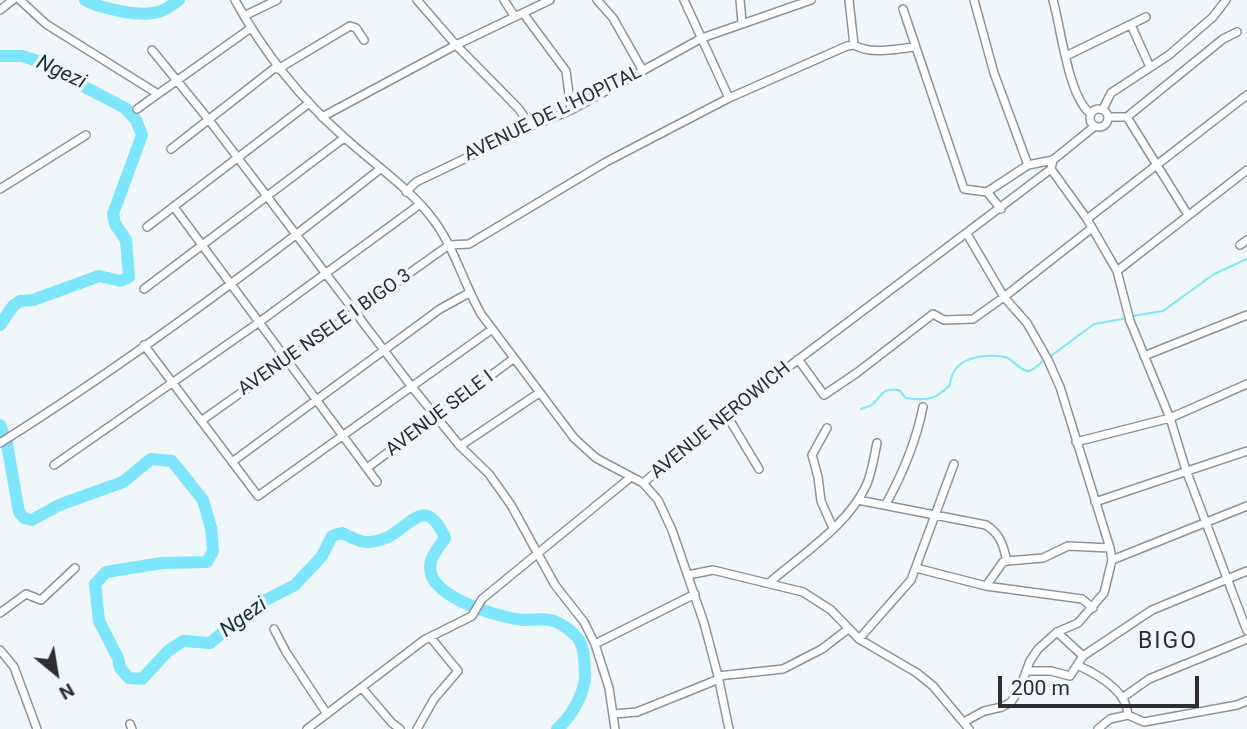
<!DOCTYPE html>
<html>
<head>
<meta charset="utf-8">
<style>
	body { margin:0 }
	#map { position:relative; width:1247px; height:729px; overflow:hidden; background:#eff6fc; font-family:Roboto,sans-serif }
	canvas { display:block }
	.north { position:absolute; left:21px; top:638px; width:70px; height:70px; -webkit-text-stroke:5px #eff6fc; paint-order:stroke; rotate:150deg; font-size:19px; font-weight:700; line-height:28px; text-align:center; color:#2c2e31 }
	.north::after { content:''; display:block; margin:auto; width:24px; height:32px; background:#2c2e31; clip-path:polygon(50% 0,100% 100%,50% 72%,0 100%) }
	.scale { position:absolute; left:998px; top:676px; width:201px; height:32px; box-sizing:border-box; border:4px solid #2c2e31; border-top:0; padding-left:9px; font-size:21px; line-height:24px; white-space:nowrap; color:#2c2e31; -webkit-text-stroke:5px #eff6fc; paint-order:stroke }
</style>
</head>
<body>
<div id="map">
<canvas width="1247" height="729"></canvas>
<div class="north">N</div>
<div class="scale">200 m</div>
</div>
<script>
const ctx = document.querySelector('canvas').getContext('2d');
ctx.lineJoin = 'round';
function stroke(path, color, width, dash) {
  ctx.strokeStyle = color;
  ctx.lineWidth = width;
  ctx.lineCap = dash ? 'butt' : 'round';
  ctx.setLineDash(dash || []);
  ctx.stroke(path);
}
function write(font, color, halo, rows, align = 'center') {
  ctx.font = font + ' Roboto,sans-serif';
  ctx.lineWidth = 7;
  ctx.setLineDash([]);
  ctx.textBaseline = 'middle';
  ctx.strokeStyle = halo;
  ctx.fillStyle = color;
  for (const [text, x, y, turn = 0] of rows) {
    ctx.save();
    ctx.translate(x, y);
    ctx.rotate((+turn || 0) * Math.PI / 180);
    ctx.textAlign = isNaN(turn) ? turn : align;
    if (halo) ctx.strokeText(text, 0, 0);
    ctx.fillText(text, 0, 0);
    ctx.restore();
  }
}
stroke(new Path2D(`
	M1133,316L1163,311L1214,274L1247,259
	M1051,356L1094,324L1128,318
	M861,409C865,407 870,407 873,404C883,394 882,388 899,390L906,398C926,401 935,400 950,385C952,358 981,353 1005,357C1013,359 1019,370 1028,371C1034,371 1041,362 1046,359`), '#7de6fc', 2);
stroke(new Path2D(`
	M85,0C98,8 138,16 153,13C163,12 171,6 179,0
	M0,56H22L57,67L81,85L125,108L136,120L142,135L113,214L115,224L126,240L129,277L121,281L99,276L33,300L20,301L13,306L0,325
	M0,425L7,444L19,512L24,518L32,520L59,505L123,482L151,459L172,461L203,500L211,528L213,551L207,562L162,563L106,572L95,584L99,621L118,658L120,668L129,678L142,679L168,651L183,641L210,643L258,604L295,585L322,556L332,536L342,533C349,536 360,543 368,542C374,542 384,539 390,536C412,523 427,496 445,538C441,545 433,553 431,561C421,596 498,617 523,620C532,620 541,618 550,620C557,621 567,628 573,633C585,643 584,658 585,673C586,692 571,717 557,729`), '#7de6fc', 12);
const minor = new Path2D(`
	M20,0L46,24L158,94L251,28
	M235,0C264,53 300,98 345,138C375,165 412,190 435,222C455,250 464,284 481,314L574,438L596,458L643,483L658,500L672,530L704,623L718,676L729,729
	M417,0L456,45L519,109L531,127
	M504,0L515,17
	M597,0L613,18L643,71
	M684,0L729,98
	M740,0L742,22
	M849,0L854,45
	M974,0L994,73L1028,165
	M1053,0C1061,28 1068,97 1091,114
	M903,9L964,189L987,192L1001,209
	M0,10L13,0
	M523,13L566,71L571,110
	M244,16L277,0
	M1131,25L1150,67
	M152,50L209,120L412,387L460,446L489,474L511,505L555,585L584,622L595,644L609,688L615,729
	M1066,56L1146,17
	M278,69L350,26L356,28L364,40
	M1090 118a9 9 0 1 1 18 0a9 9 0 1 1-18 0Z
	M137,109L158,94
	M1103,109L1111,93L1169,55L1213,17L1226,0
	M322,117L456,45L550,0
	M1109,117H1127L1188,215
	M1127,117L1223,39L1237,32
	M171,149L276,67
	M1051,169L1087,219L1117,271L1130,321L1170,418L1186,470L1247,631
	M0,189L86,135
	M406,192L416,182L531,127L571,110L702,38L811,0
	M987,192L1028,165L1053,160
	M174,207L377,482
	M1087,219L1247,95
	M147,227L308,104
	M1240,245L1247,240
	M1117,271L1247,170
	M144,289L344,138
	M144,345L258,496L491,330
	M1144,356L1247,315
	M798,359L824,395L858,372L933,314L944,320L973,319L1004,297L1092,228
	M726,414L759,469
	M201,421L449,245L469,244L606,162L729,98L847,46L854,45C872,55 894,49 915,47
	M827,428L812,455L818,477L821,501L833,528
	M1076,442L1170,418L1247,384
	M0,443C132,360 258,266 380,169
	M460,446L539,393
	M232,462L440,309L469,293
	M54,465L258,323L419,205
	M367,468L513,359
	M643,483L726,414L1051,169L1053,160L1095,126
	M858,500L986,525C1000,534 1003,544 1007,561
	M1095,502L1247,451
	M886,504C903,473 916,442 923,407
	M1112,560L1247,506
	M916,568L986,586L1003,562L1007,561L1043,558L1068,546L1110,548
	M688,575L713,570L803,592L831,610L859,639L917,673L933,686L969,729
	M769,583C802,554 847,526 866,486C872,473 874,457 877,443
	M986,586L1082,599L1093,608
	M0,613L26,594L41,600L75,568
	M274,629L286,652L327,714
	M1057,632L1083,656
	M859,639L911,580L954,464
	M595,644L695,594
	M0,650L14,667L37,729
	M1077,665C1097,674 1127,691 1128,715
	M1028,671H1051L1070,676L1083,656L1152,610L1247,571
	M718,676L783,669L822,649L848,629
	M362,688L392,723L400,729
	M1122,698L1149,679L1247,639
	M614,714L637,712L719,679
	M964,722L984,711L1002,707L1011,702L1019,690L1030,661L1038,649L1057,632L1078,623L1104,593L1112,560L1110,548L1060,387L1048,360L1027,323L1004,297L967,234
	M130,724L132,729
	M307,729L424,640L472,616L482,599L631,477
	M417,729L434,699L458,671L431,638
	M1098,729L1110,719L1128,715L1144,722L1237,705L1247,701`);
stroke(minor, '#8d9499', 10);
stroke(minor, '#fff', 7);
write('19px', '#2c2e31', '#eff6fc', [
	["AVENUE DE L'HOPITAL",553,114,-26],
	["AVENUE NSELE I BIGO 3",325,333,-35],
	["AVENUE SELE I",440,414,-37],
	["AVENUE NEROWICH",721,421,-39]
]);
write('italic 21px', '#1b3338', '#eff6fc', [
	["Ngezi",61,73,25],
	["Ngezi",244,618,-36]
]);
ctx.letterSpacing = '2px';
write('23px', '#2c2e31', '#eff6fc', [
	["BIGO",1168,642]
]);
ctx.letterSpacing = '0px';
</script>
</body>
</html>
